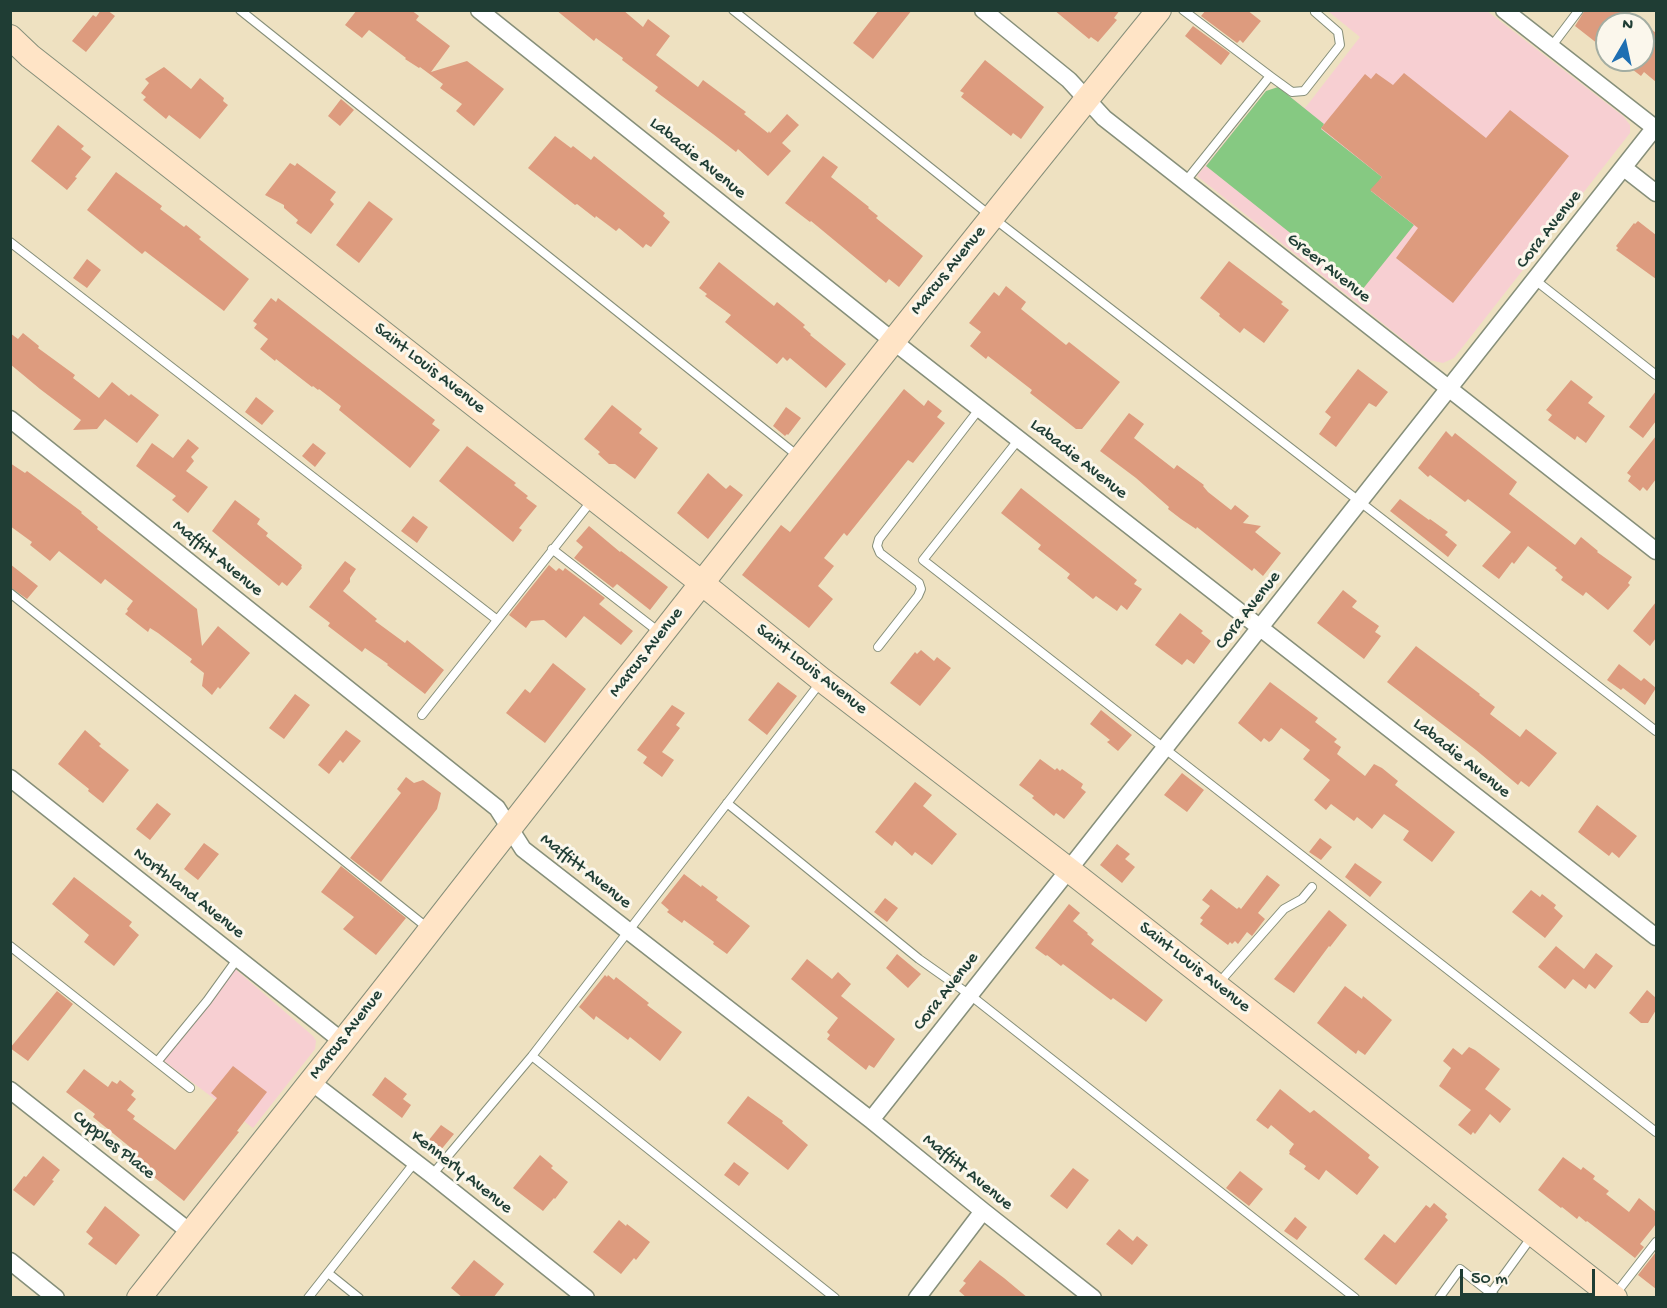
<!DOCTYPE html>
<html>
<head>
<meta charset="utf-8">
<style>
	body { margin:0 }
	#map { position:relative; width:1667px; height:1308px; overflow:hidden; background:#eee1c1; font-family:"Gochi Hand",sans-serif }
	canvas { display:block }
	.frame { position:absolute; inset:0; border:12px solid #1f3d34; pointer-events:none }
	.north { position:absolute; left:1595px; top:12px; width:60px; height:60px; box-sizing:border-box; background:#fbf7ec; border:2px solid #a3ada2; border-radius:50%; rotate:9deg; font-size:16px; font-weight:700; line-height:24px; text-align:center; color:#1f3d34 }
	.north::after { content:''; display:block; margin:auto; width:21px; height:27px; background:#1f6fb2; clip-path:polygon(50% 0,100% 100%,50% 72%,0 100%) }
	.scale { position:absolute; left:1460px; top:1269px; width:135px; height:27px; box-sizing:border-box; border:3px solid #1f3d34; border-top:0; padding-left:8px; font-size:18px; line-height:21px; white-space:nowrap; color:#1f3d34; -webkit-text-stroke:4px #fbf7ec; paint-order:stroke }
</style>
</head>
<body>
<div id="map">
<canvas width="1667" height="1308"></canvas>
<div class="frame"></div>
<div class="north">N</div>
<div class="scale">50 m</div>
</div>
<script>
const ctx = document.querySelector('canvas').getContext('2d');
ctx.lineJoin = 'round';
function fill(path, color) {
  ctx.fillStyle = color;
  ctx.fill(path, 'evenodd');
}
function stroke(path, color, width, dash) {
  ctx.strokeStyle = color;
  ctx.lineWidth = width;
  ctx.lineCap = dash ? 'butt' : 'round';
  ctx.setLineDash(dash || []);
  ctx.stroke(path);
}
function write(font, color, halo, rows, align = 'center') {
  ctx.font = font + ' "Gochi Hand",sans-serif';
  ctx.lineWidth = 6;
  ctx.setLineDash([]);
  ctx.textBaseline = 'middle';
  ctx.strokeStyle = halo;
  ctx.fillStyle = color;
  for (const [text, x, y, turn = 0] of rows) {
    ctx.save();
    ctx.translate(x, y);
    ctx.rotate((+turn || 0) * Math.PI / 180);
    ctx.textAlign = isNaN(turn) ? turn : align;
    if (halo) ctx.strokeText(text, 0, 0);
    ctx.fillText(text, 0, 0);
    ctx.restore();
  }
}
fill(new Path2D(`
	M1330,11H1487L1623,116L1630,125V133L1454,358L1443,363L1429,360L1197,176L1266,91L1278,87L1305,108L1360,37L1329,12Z
	M235,969L313,1036L316,1041L315,1049L253,1128L164,1061Z`), '#f7cfd2');
fill(new Path2D(`
	M1278,87L1324,124L1321,129L1382,177L1371,191L1414,225L1362,290L1206,166L1266,91Z`), '#86c982');
fill(new Path2D(`
	M101,10H107L115,16L86,52L72,41L93,15L96,17Z
	M357,10H411L419,16L416,20L450,46L431,72L467,61L504,89L474,126L456,111L462,104L440,88L443,84L420,67L419,68L405,59L406,58L369,30L362,38L345,25Z
	M556,10H623L643,27L648,19L670,36L656,55L698,87L703,80L746,112L744,114L768,133L769,131L770,133L787,114L799,125L782,143L791,151L768,176L738,149L736,152L713,134L655,91L658,87L622,60L623,58L596,38L594,41Z
	M879,10H912L873,59L853,43Z
	M1054,10H1120L1114,18L1117,20L1098,42L1091,37L1089,39Z
	M1206,10H1247L1261,21L1243,43L1240,40L1237,43L1201,16Z
	M1585,10H1627L1656,33V82L1644,72L1641,76L1620,60H1643V24H1607V51L1575,26Z
	M1193,26L1230,53L1221,65L1185,36Z
	M985,60L1044,107L1021,139L1013,133L1011,136L961,97L964,93L960,91Z
	M164,67L191,89L200,78L224,98L223,101L228,105L200,139L169,115L166,119L143,100L146,97L141,93L149,83L145,79Z
	M1376,73L1393,85L1404,73L1486,138L1510,110L1569,156L1453,303L1396,258L1418,228L1370,190L1382,177L1321,128L1365,74L1371,79Z
	M341,99L354,110L340,126L328,116Z
	M58,125L84,146L81,149L91,157L75,177L77,178L67,190L31,161Z
	M555,136L571,148L573,146L591,160L594,156L665,213L663,216L670,222L651,247L646,244L643,248L619,228L616,231L596,216L595,218L577,204L575,205L528,168Z
	M823,156L838,167L831,177L869,207L868,208L878,216L876,218L923,256L899,287L889,279L886,283L811,221L810,222L785,203Z
	M290,163L295,166L297,163L336,192L330,200L334,204L311,234L296,223L298,220L284,208V205L265,195Z
	M116,172L162,206L160,209L184,227L186,225L201,237L199,239L249,279L224,311L145,251L142,254L87,210Z
	M369,201L393,219L359,263L336,245Z
	M1638,221L1656,235V279L1616,250L1618,248L1616,246L1634,223L1635,224Z
	M87,259L101,270L87,288L73,278Z
	M1229,261L1283,302L1281,304L1289,310L1264,343L1244,328L1240,333L1219,316L1220,314L1200,298Z
	M719,262L774,306L777,302L805,325L803,327L811,334L810,335L846,364L826,388L790,358L787,361L783,357L777,364L725,322L731,315L705,296L707,294L699,288Z
	M1006,286L1026,302L1021,309L1066,345L1069,342L1120,382L1082,429H1076L1030,393L1032,390L988,356L986,359L970,346L981,332L969,323L994,292L999,296Z
	M271,298L276,302L278,298L435,420L432,424L440,430L410,468L339,410L341,406L319,389L318,390L313,386L312,387L276,359L275,361L260,349L268,339L254,328L257,324L253,321Z
	M10,333L18,339L23,333L39,346L38,348L75,375L73,378L99,398L112,382L129,396L131,394L159,415L137,443L105,419L97,429L73,430L81,420L40,389L10,364Z
	M1358,369L1388,392L1376,407L1369,403L1336,447L1319,434L1331,417L1325,412Z
	M1571,380L1593,397L1588,403L1605,416L1586,443L1577,436L1575,440L1548,420L1552,415L1546,410Z
	M904,389L924,406L928,400L942,411L937,417L945,423L913,463L908,460L847,536L844,533L824,558L834,566L818,586L833,599L809,628L742,575L781,525L790,532Z
	M1656,391V421L1643,438L1629,427Z
	M256,397L274,411L262,425L245,412Z
	M612,405L642,429L639,433L658,448L635,479L615,464H609L598,454L600,452L584,439Z
	M786,407L801,418L788,435L787,434L785,436L773,426Z
	M1129,413L1144,424L1134,438L1174,469L1177,465L1204,485L1203,486L1208,492L1231,510L1235,505L1249,516L1243,523L1261,526L1255,532L1281,553L1263,576L1254,568L1252,571L1197,527L1196,529L1181,519L1168,509L1169,507L1136,478L1100,451Z
	M1446,431L1452,437L1455,433L1517,482L1509,494L1575,545L1581,537L1598,551L1597,552L1632,577L1628,583L1630,585L1608,610L1586,592L1583,596L1561,580L1563,577L1555,570L1557,568L1528,546L1514,564L1512,562L1499,579L1482,566L1511,532L1468,499L1465,502L1430,475L1428,477L1418,468Z
	M1656,436V479L1647,491L1643,487L1640,491L1628,481L1631,476L1627,473Z
	M188,439L199,448L191,457L194,461L186,471L208,487L188,513L172,500L176,496L136,466L152,443L173,458Z
	M313,443L326,453L315,467L302,456Z
	M467,446L516,483L514,485L528,496L526,498L537,506L519,528L522,530L513,542L439,481Z
	M10,463L25,473L27,471L82,512L81,513L98,527L97,529L197,609L202,646L218,626L250,653L220,689L218,687L212,695L202,686L204,673L190,662L192,659L158,633L150,628L148,632L125,614L128,611L127,609L133,601L105,579L101,584L59,551L50,561L30,545L32,542L10,526Z
	M708,473L726,489L730,485L743,495L708,539L677,513Z
	M1021,488L1137,580L1134,584L1142,589L1127,610L1121,605L1117,611L1096,596L1093,599L1067,578L1070,574L1038,549L1041,545L1001,513Z
	M1400,499L1429,520L1430,519L1448,532L1445,535L1457,545L1448,557L1390,511Z
	M235,500L260,519L257,524L268,533L266,536L302,565L301,567L302,568L287,586L282,582L279,586L212,531Z
	M413,516L428,527L417,543L401,531Z
	M589,526L620,552L621,551L668,587L650,610L617,584L613,588L574,558L583,547L576,541Z
	M345,561L356,569L350,578V582L343,591L377,619L375,621L405,643L407,640L444,670L425,694L387,665L388,664L365,648L362,652L328,626L330,623L309,607Z
	M10,564L38,586L27,599L10,587Z
	M549,565L556,571L559,568L563,571L565,568L605,598L599,604L633,631L621,645L584,616L566,638L544,620L531,621L526,628L509,615Z
	M1343,590L1357,601L1352,607L1379,626L1375,632L1381,636L1364,659L1317,623Z
	M1656,602V638L1650,646L1633,631Z
	M1180,613L1203,631L1201,633L1211,641L1194,664L1187,659L1182,665L1155,645Z
	M1416,646L1480,694L1479,695L1495,707L1490,714L1520,737L1526,729L1557,753L1529,787L1521,781L1518,785L1476,750L1387,682Z
	M921,650L934,661L937,657L951,668L920,706L890,683L915,652L917,654Z
	M553,663L586,689L545,743L506,713L525,689L530,693Z
	M1619,664L1641,681L1644,678L1656,688L1645,705L1623,688L1621,690L1607,680Z
	M778,682L797,696L767,735L748,720Z
	M1270,682L1318,718L1315,722L1337,739L1334,742L1341,747L1337,754L1365,776L1374,764L1382,768L1398,781L1395,785L1455,832L1432,862L1403,840L1409,831L1384,814L1372,829L1357,817L1354,821L1331,804L1326,810L1314,800L1330,780L1303,759L1310,750L1281,728L1272,740L1269,742L1264,738L1261,742L1238,723Z
	M295,694L310,705L284,739L269,728Z
	M672,705L685,713L676,725L680,728L662,752L674,760L662,777L643,763L647,757L637,750Z
	M1101,710L1132,735L1118,751L1107,742L1110,740L1090,724Z
	M85,730L101,744L99,746L129,770L103,803L88,791L89,789L58,764Z
	M346,730L361,741L343,763L340,760L329,774L318,765Z
	M1040,759L1055,770L1057,768L1060,771L1062,769L1083,784L1081,788L1086,792L1064,819L1056,813L1054,816L1032,798L1034,796L1019,785Z
	M1182,773L1204,790L1187,812L1164,795Z
	M406,777L414,783L423,780L441,793L437,809L381,882L350,858L401,793L397,789Z
	M915,782L932,795L923,806L957,834L932,865L915,852L912,856L895,841L892,846L875,832Z
	M157,803L171,814L150,840L136,829Z
	M1597,805L1637,836L1619,858L1612,852L1609,856L1578,832Z
	M1320,838L1332,847L1321,860L1309,852Z
	M204,843L219,854L198,880L184,869Z
	M1117,844L1130,854L1125,859L1135,867L1122,883L1100,865Z
	M1355,863L1382,882L1370,897L1345,877Z
	M341,866L406,918L376,955L343,929L354,917L321,892Z
	M684,874L701,887L702,885L718,897L716,900L750,926L727,954L713,944L714,942L684,920L682,923L667,912L669,910L661,903Z
	M1267,875L1280,885L1258,913L1265,919L1252,936L1247,932L1238,944L1235,941L1232,944L1230,942L1228,945L1200,924L1203,920L1200,918L1210,906L1202,900L1211,889L1237,909L1239,907L1241,909Z
	M74,877L132,922L129,926L139,935L114,966L84,942L89,935L52,904Z
	M1531,890L1540,897L1542,894L1556,905L1554,908L1563,916L1545,938L1512,912Z
	M885,898L898,908L887,922L874,912Z
	M1069,904L1080,913L1073,921L1088,933L1087,934L1094,940L1091,944L1163,1000L1146,1022L1113,998L1111,1000L1063,964L1061,966L1047,955L1046,956L1035,948Z
	M1329,910L1347,925L1330,947L1329,946L1294,993L1274,979Z
	M1556,946L1584,969L1596,953L1613,966L1595,989L1589,984L1586,989L1573,979L1565,989L1538,967Z
	M897,954L921,974L908,988L886,968Z
	M807,959L832,979L838,972L851,984L841,996L895,1039L874,1068L869,1065L866,1070L827,1039L830,1035L827,1032L838,1018L791,979Z
	M605,975L607,977L608,975L614,980L616,977L649,1003L647,1005L682,1032L660,1061L630,1037L628,1040L596,1016L594,1020L579,1007Z
	M1345,986L1362,999L1363,996L1392,1020L1365,1055L1358,1050L1356,1054L1317,1023Z
	M1647,990L1656,998V1010L1648,1023H1641L1629,1013Z
	M57,991L73,1004L28,1061L10,1048Z
	M1469,1047L1475,1050L1500,1069L1485,1089L1511,1109L1500,1123L1490,1114L1475,1134L1473,1132L1471,1135L1458,1125L1471,1110L1439,1086L1451,1068L1443,1061L1453,1048L1462,1055Z
	M233,1066L267,1092L237,1131L239,1132L184,1201L150,1174L148,1175L129,1161L136,1152L93,1117L95,1114L66,1092L84,1069L108,1087L112,1081L117,1084L120,1080L134,1091L131,1095L136,1099L127,1110L135,1116L133,1119L175,1150L217,1098L211,1093Z
	M385,1077L407,1094L403,1099L411,1105L402,1118L372,1095Z
	M1280,1089L1310,1113L1314,1110L1370,1155L1368,1158L1379,1167L1357,1195L1326,1170L1319,1180L1304,1169L1306,1166L1289,1154L1290,1152L1289,1151L1294,1144L1271,1125L1268,1129L1256,1120Z
	M748,1096L783,1121L782,1123L808,1145L788,1170L727,1123Z
	M441,1125L454,1134L440,1151L428,1141Z
	M540,1155L553,1166L551,1168L568,1182L555,1199L554,1198L543,1211L513,1188Z
	M43,1156L60,1170L52,1180L54,1181L34,1206L13,1190L24,1176L26,1177Z
	M1563,1157L1581,1170L1583,1167L1595,1176L1593,1179L1609,1191L1606,1194L1629,1212L1639,1198L1656,1212V1224L1640,1244L1644,1247L1635,1258L1587,1221L1586,1222L1579,1216L1577,1219L1562,1207L1561,1208L1538,1190Z
	M734,1162L749,1173L739,1186L724,1175Z
	M1073,1168L1089,1180L1067,1209L1050,1196Z
	M1240,1171L1263,1189L1249,1206L1226,1188Z
	M1434,1203L1447,1214L1445,1217L1448,1220L1396,1285L1364,1259L1384,1234L1395,1243L1426,1205L1430,1208Z
	M105,1206L140,1235L116,1265L88,1244L93,1238L86,1232Z
	M1295,1217L1307,1227L1297,1240L1284,1231Z
	M619,1220L626,1226L627,1224L650,1242L636,1260L634,1258L621,1274L593,1252Z
	M1119,1229L1133,1241L1137,1236L1148,1245L1132,1265L1106,1244Z
	M1656,1252V1289L1638,1275Z
	M474,1260L504,1284L493,1298H463L451,1288Z
	M980,1260L1004,1278L1028,1298H967L959,1291L966,1283L963,1281Z`), '#dd9b7e');
const lane = new Path2D(`
	M240,10L798,456
	M733,10L992,217L1656,731
	M1183,10L1270,76
	M1551,47L1579,10
	M1185,182L1270,76L1292,92L1304,91L1340,45L1338,32L1315,12L1316,10
	M10,242L496,619
	M1535,280L1656,375
	M1019,439L923,560L1656,1132
	M552,549L659,632
	M10,593L429,929
	M878,647L918,596L921,589L919,583L880,553L877,546L879,539L980,408
	M422,715L593,499
	M727,803L919,959L970,995L1355,1298
	M10,946L190,1088
	M1217,985L1284,909L1302,899L1312,887
	M532,1056L835,1298
	M157,1062L207,1001L238,958
	M432,1175L532,1056L820,683
	M328,1273L359,1298
	M1491,1293L1533,1235
	M1614,1296L1656,1242
	M308,1298L415,1162
	M1439,1298L1460,1269L1497,1298`);
const street = new Path2D(`
	M479,10L893,341L1656,937
	M983,10L1069,80L1104,118L1656,551
	M1504,10L1655,128
	M1624,168L1656,193
	M10,419L497,808L523,849L871,1120L983,1211L1093,1298
	M10,778L342,1041
	M310,1081L432,1175L586,1298
	M10,1090L190,1232
	M871,1120L1656,126
	M10,1261L56,1298
	M917,1298L983,1211`);
const secondary = new Path2D(`
	M10,37L30,56L703,584L822,680L1069,870L1615,1298
	M139,1298C236,1175 335,1053 431,929C671,621 913,313 1159,10`);
stroke(lane, '#868f7a', 10);
stroke(street, '#868f7a', 19);
stroke(secondary, '#868f7a', 26);
stroke(lane, '#fff', 8);
stroke(street, '#fff', 16);
stroke(secondary, '#ffe4c6', 24);
write('18px', '#1f3d34', '#fbf7ec', [
	["Labadie Avenue",697,159,39],
	["Cora Avenue",1550,230,-52],
	["Greer Avenue",1328,269,38],
	["Marcus Avenue",949,271,-51],
	["Saint Louis Avenue",429,369,38],
	["Labadie Avenue",1078,460,38],
	["Maffitt Avenue",217,559,39],
	["Cora Avenue",1249,611,-52],
	["Marcus Avenue",647,653,-52],
	["Saint Louis Avenue",811,670,38],
	["Labadie Avenue",1461,759,38],
	["Maffitt Avenue",585,872,38],
	["Northland Avenue",188,894,38],
	["Saint Louis Avenue",1194,968,38],
	["Cora Avenue",947,992,-52],
	["Marcus Avenue",347,1035,-52],
	["Cupples Place",113,1146,38],
	["Kennerly Avenue",461,1173,38],
	["Maffitt Avenue",967,1173,39]
]);
</script>
</body>
</html>
